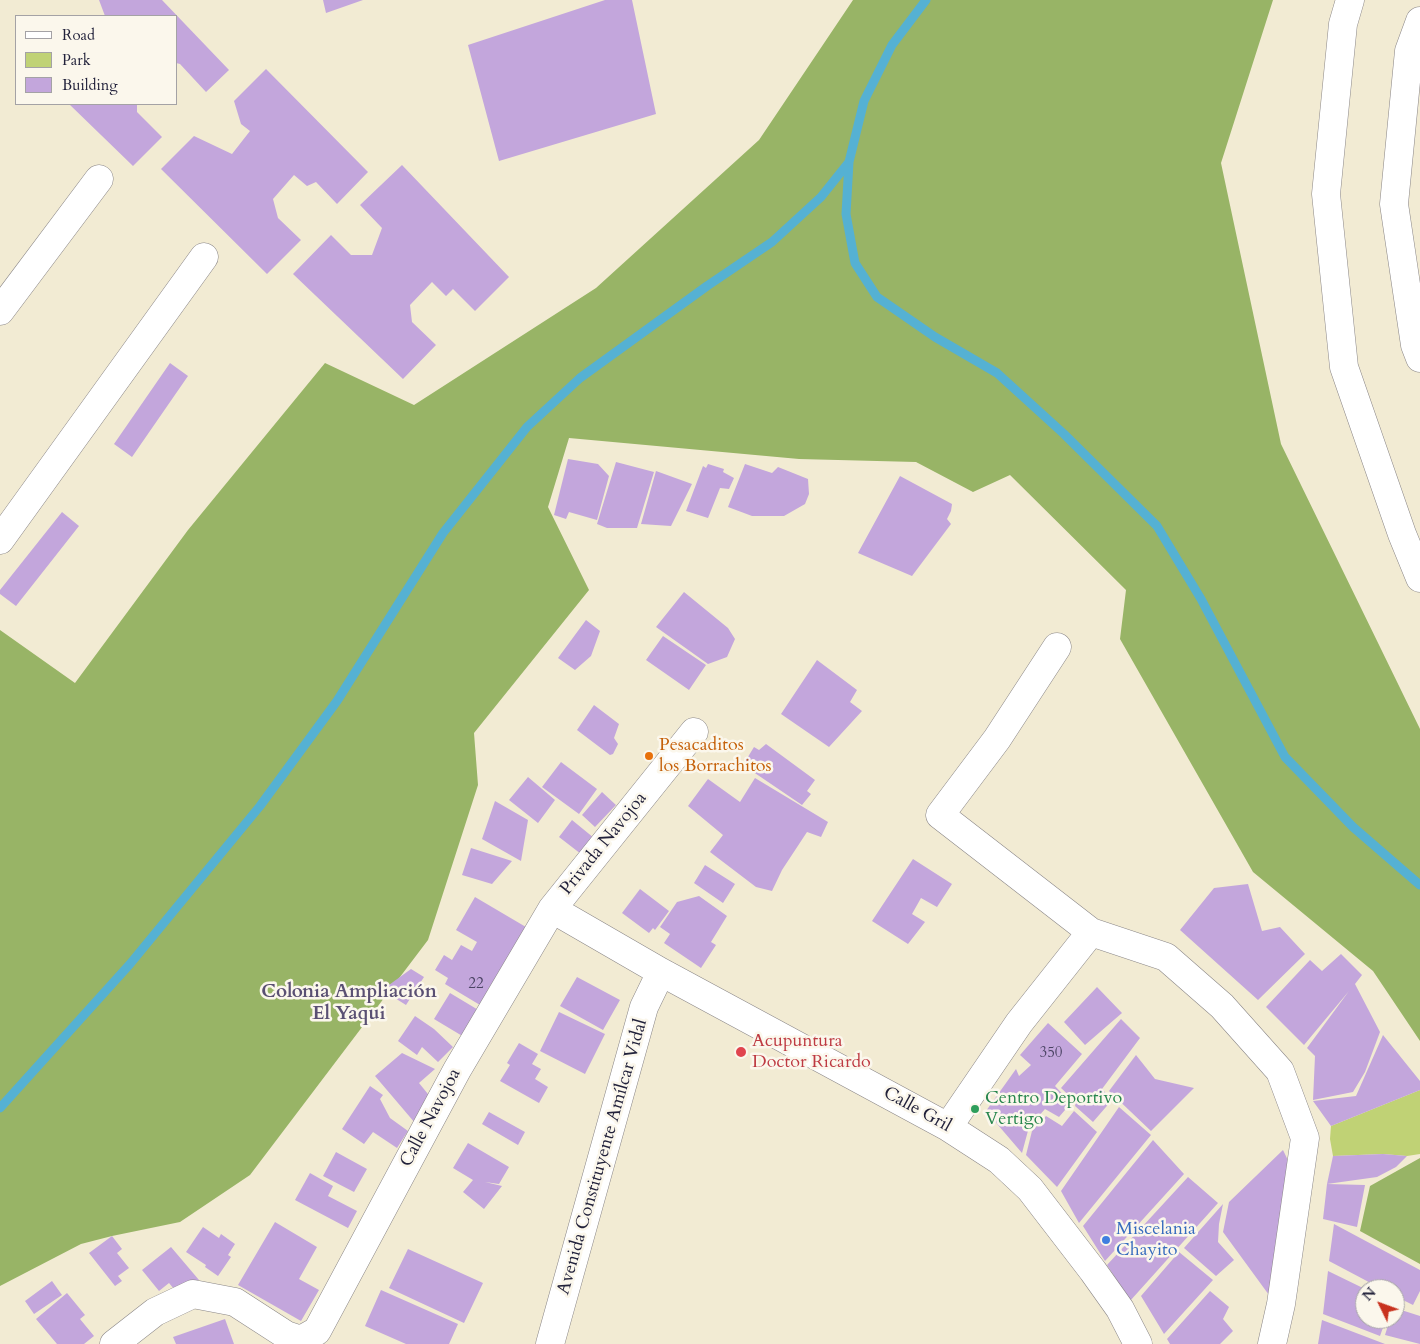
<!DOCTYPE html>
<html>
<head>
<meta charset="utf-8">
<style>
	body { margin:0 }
	#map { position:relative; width:1420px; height:1344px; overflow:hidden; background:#f2ebd3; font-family:Cardo,serif }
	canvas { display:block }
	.legend { position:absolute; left:15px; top:15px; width:162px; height:90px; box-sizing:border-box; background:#fbf7ec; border:1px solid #a4a2a5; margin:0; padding:6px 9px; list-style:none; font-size:15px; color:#22223b }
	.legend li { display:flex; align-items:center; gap:10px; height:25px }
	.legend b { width:25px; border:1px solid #a4a2a5 }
	.north { position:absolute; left:1355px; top:1279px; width:50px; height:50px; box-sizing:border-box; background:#fbf7ec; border:1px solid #a4a2a5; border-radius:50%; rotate:312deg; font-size:14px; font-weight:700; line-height:20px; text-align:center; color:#22223b }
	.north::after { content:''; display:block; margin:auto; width:18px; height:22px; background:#c8321e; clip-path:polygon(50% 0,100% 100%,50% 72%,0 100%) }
</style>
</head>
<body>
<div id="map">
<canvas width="1420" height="1344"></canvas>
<ul class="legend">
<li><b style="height:6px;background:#fff"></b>Road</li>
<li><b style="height:14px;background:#c0d275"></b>Park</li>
<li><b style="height:14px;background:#c3a6dc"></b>Building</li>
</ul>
<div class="north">N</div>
</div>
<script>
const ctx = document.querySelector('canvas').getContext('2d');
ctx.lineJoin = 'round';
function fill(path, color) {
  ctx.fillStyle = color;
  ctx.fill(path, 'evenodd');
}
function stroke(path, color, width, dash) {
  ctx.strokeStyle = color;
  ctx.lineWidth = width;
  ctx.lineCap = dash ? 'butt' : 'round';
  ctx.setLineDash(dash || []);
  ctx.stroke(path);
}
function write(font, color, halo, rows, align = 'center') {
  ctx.font = font + ' Cardo,serif';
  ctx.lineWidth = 5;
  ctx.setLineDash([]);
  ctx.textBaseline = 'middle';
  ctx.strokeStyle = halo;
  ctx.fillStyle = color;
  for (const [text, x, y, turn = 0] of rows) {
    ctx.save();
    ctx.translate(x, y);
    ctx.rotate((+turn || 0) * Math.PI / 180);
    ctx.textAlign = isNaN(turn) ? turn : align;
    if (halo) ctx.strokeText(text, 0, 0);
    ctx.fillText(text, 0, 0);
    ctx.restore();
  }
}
fill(new Path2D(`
	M1420,1090V1154L1407,1156L1383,1154L1333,1156L1330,1139L1331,1126Z`), '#c0d275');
fill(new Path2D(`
	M853,0H1273L1221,163L1281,444L1420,729V1041L1373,971L1253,872L1120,639L1126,590L1010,475L973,492L916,462L799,459L569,438L548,507L589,590L474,733L478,785L428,940L250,1175L180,1222L112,1236L81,1244L0,1286V630L75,683L188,530L325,363L414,405L596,288L759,140Z
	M1420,1158V1264L1360,1231L1370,1186Z`), '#98b466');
stroke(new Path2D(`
	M926,0L892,45L864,101L849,162L846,214L855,263L877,297L935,337L997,373L1064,434L1157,526L1201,599L1285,757L1353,827L1420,885
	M0,1108L130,964L260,806L337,701L443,533L527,427L580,378L707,286L772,242L821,197L849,162`), '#55b1d3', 9);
fill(new Path2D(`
	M99,0H162L229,70L206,92L180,64L176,63V16H105Z
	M323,0H363L326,13Z
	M605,0H632L656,114L499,161L468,45Z
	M266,69L368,172L337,204L316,182L307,186L294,175L273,199L278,218L301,240L267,274L161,169L194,136L232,154L250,131L241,124L234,101Z
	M69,104H137V112L162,137L133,166Z
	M402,165L509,277L475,311L453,289L446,296L432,282L410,305L412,322L436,345L403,379L293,274L331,235L351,255H372L382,228L360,205Z
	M170,363L188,376L132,457L114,444Z
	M568,459L598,464L609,476L597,520L569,512L566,519L554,515Z
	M616,462L654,472L637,528H607L597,524Z
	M708,464L724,469L723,472L734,478L729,489L720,488L708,518L686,511L703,466L706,468Z
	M745,464L772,473L778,467L808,479L809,494L805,504L784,516H752L728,507Z
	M656,471L692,484L671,526L641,524Z
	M900,476L952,504L951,511L947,519L951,524L912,576L858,553Z
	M62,512L79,526L16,606L0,594V590Z
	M684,592L728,628L735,639L727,657L708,664L656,627Z
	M586,620L600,631L591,656L575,670L558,658Z
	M663,636L706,665L689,690L646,660Z
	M817,660L857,690L850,702L862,711L829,747L781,714Z
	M594,705L619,724L614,738L618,744L613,754L610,755L577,730Z
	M766,744L815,780L807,791L811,794L802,805L743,765L754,747L759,750Z
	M561,762L597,789L579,814L542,787Z
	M528,777L555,800L538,823L509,800Z
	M755,778L828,822L821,837L807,832L782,870L772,891L756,887L710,852L723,835L688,806L708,779L740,802Z
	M602,792L616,805L595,827L582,815Z
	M495,801L528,820L521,861L482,839Z
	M572,820L594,838L581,854L559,837Z
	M471,848L512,861L492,884L462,875Z
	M913,859L952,884L937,907L921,898L912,914L925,922L908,944L872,921Z
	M705,865L735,884L723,903L694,883Z
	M1248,884L1262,931L1280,927L1305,954L1258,1000L1180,930L1214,888Z
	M640,889L669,911L655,930L653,928L649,933L622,913Z
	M699,896L727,916L711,942L716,945L701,968L664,943L670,934L660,927L677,902Z
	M475,897L531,930L485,1008L445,984L448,978L435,970L444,955L452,960L461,945L472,951L477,942L456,930Z
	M1341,954L1362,975L1355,984L1380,1032L1365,1072L1353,1092L1313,1100L1315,1056L1307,1048L1349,991L1304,1045L1266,1007L1310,960L1322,971Z
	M411,969L424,977L406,1005L382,990Z
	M577,977L620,1000L603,1030L560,1006Z
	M1097,987L1122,1013L1085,1045L1064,1022Z
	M450,993L480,1011L464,1037L434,1019Z
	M559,1012L605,1034L585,1074L540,1051Z
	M415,1016L434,1029L453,1047L438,1062L422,1047L417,1055L398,1041Z
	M1121,1019L1140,1038L1102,1089L1112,1100L1093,1122L1075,1106L1076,1102L1061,1088Z
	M1048,1023L1082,1054L1055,1086L1071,1103L1059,1117L1045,1109L1029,1127L1022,1153L986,1111L1016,1069L1019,1076L1031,1065L1020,1055Z
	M1383,1035L1420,1081V1090L1331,1126L1313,1101L1356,1096Z
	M519,1043L538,1054L532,1064L541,1069L535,1079L548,1087L539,1103L500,1081L510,1065L507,1063Z
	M402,1053L435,1069L419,1083L432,1099L415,1123L375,1076Z
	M1136,1055L1155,1079L1194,1088L1151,1131L1109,1091Z
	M370,1086L383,1095L380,1099L390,1118L408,1131L397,1148L373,1132L364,1144L342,1129Z
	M1119,1107L1151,1135L1079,1223L1061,1191Z
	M1074,1111L1097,1132L1057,1187L1026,1155L1032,1131L1046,1116L1062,1126Z
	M489,1112L525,1132L518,1145L482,1124Z
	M1153,1140L1184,1174L1105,1261L1083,1226Z
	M468,1143L509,1167L499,1184L485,1182L502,1186L484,1209L463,1192L473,1180L453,1168Z
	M1283,1150L1295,1175L1277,1306L1223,1232L1229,1202Z
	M336,1152L367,1169L354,1192L323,1176Z
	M1383,1154L1407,1156L1396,1167L1377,1177L1327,1184L1333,1156Z
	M310,1173L333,1186L328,1196L357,1211L348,1228L295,1200Z
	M1188,1177L1218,1203L1130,1301L1107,1265Z
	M1327,1184L1365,1185L1357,1227L1323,1219Z
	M1223,1204L1219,1224L1218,1242L1234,1260L1216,1276L1184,1248Z
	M275,1222L317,1247L299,1279L319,1290L301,1321L238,1285Z
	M1334,1224L1420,1270V1291L1413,1305L1395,1296V1289H1382L1329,1261Z
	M203,1227L219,1238L221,1234L235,1244L228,1255L231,1257L218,1276L205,1267L206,1265L186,1252Z
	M112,1236L122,1249L117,1253L129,1268L118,1276L122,1281L115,1286L89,1253Z
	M171,1247L199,1280L179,1295L169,1283L159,1291L142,1270Z
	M408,1249L483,1283L464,1323L389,1288Z
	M1179,1252L1213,1280L1164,1334L1141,1296Z
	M1328,1271L1365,1289V1319H1386L1380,1336L1323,1314Z
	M52,1281L62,1295L34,1314L25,1301Z
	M381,1290L458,1324L449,1344H406L365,1326Z
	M1210,1291L1229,1307L1223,1319L1233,1331L1220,1344H1170L1167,1339Z
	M67,1293L85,1315L80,1319L94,1336L84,1344H57L36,1319Z
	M1395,1308L1420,1316V1344L1385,1335L1390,1319H1395Z
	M225,1319L234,1344H176L173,1337Z
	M1322,1320L1385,1344H1318Z`), '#c3a6dc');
const minor = new Path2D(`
	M1350,0L1343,24L1326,194L1344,367L1402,534L1420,578
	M1420,21L1409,51L1394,204L1415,345L1420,358
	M0,311L99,179
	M0,540L204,257
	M1057,647L997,739L940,815L1091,932L1166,957L1222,1006L1280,1071L1305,1138L1281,1304L1272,1344
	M552,909L661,972L948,1127L999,1160L1030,1189L1093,1271L1120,1309L1138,1344
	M948,1127L1019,1023L1091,932
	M114,1344L155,1312L193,1294L235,1302L286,1335L301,1340L317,1331L457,1070L552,909L694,732
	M550,1344L644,1007L661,972`);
stroke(minor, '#8a8687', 29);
stroke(minor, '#fff', 28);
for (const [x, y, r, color] of [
	[649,756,5,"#e8710a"],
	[741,1052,6,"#e0444e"],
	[975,1109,5,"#2e9e5b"],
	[1106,1240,5,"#3f7fe0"]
]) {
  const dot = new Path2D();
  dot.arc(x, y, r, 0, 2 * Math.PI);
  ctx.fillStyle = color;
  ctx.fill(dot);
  stroke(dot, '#fbf7ec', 2);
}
write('15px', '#4a4363', null, [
	["22",476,985],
	["350",1051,1054]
]);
write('18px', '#c56008', '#fbf7ec', [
	["Pesacaditos",659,746],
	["los Borrachitos",659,767]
], 'left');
write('18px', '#22223b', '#fbf7ec', [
	["Privada Navojoa",604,844,-51],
	["Calle Gril",917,1110,29],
	["Calle Navojoa",431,1118,-62],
	["Avenida Constituyente Amílcar Vidal",603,1157,-74]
]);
write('18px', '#be3a42', '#fbf7ec', [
	["Acupuntura",752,1042],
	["Doctor Ricardo",752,1063]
], 'left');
write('18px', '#27864d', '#fbf7ec', [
	["Centro Deportivo",985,1099],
	["Vertigo",985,1120]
], 'left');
write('18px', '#366cbe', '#fbf7ec', [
	["Miscelania",1116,1230],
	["Chayito",1116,1251]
], 'left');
write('bold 19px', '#5a5073', '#fbf7ec', [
	["Colonia Ampliación",349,993],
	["El Yaqui",349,1015]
]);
</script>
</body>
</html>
